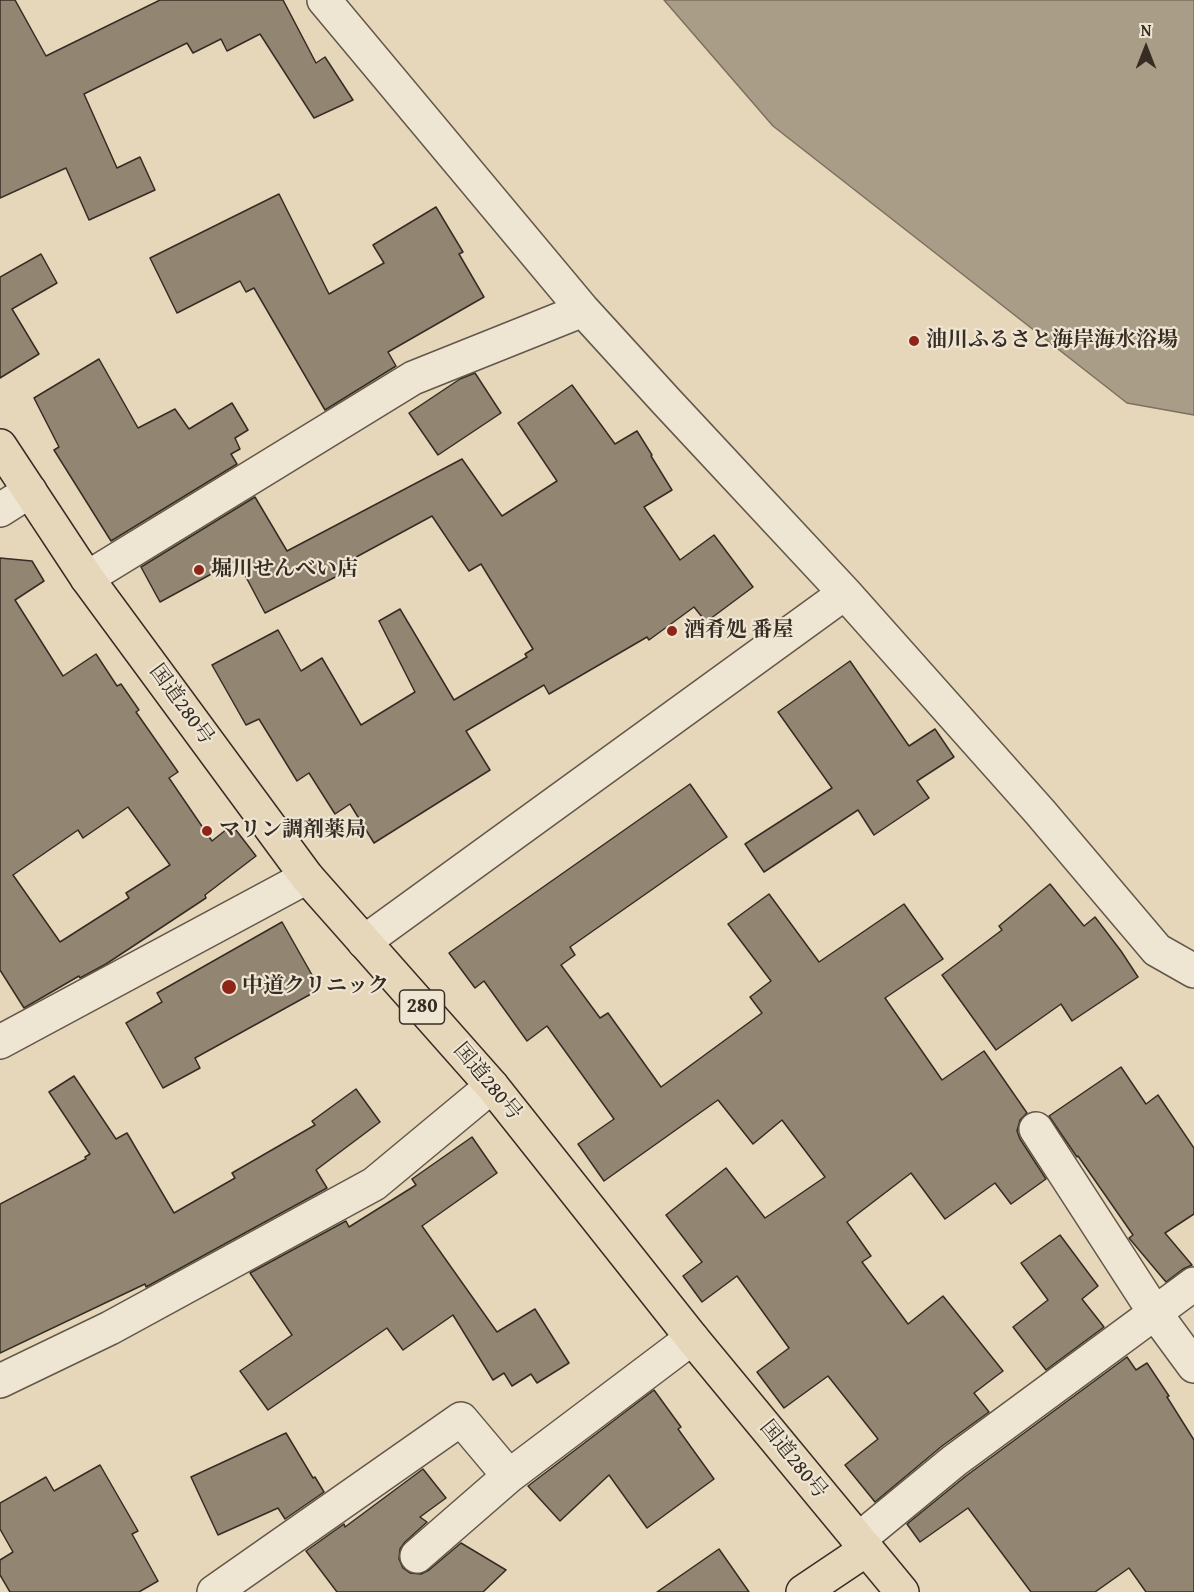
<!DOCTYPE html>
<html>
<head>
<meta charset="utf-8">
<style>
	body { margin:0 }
	#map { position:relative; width:1194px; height:1592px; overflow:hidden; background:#e6d7bb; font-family:"Gentium Book Plus",serif }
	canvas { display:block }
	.north { position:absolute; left:1116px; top:18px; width:60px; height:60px; -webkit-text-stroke:4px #efe5d3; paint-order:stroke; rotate:0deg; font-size:16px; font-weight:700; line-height:24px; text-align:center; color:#362c23 }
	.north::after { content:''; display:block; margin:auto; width:21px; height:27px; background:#362c23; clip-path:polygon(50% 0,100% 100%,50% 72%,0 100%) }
</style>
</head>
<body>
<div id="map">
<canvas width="1194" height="1592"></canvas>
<div class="north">N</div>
</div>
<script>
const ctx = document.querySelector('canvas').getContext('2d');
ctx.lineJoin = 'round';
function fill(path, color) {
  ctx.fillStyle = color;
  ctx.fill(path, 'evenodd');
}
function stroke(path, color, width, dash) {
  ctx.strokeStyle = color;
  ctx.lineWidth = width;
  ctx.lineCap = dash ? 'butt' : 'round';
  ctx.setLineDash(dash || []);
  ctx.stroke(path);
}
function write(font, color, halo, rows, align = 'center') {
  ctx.font = font + ' "Gentium Book Plus","Noto Serif JP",serif';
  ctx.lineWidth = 4.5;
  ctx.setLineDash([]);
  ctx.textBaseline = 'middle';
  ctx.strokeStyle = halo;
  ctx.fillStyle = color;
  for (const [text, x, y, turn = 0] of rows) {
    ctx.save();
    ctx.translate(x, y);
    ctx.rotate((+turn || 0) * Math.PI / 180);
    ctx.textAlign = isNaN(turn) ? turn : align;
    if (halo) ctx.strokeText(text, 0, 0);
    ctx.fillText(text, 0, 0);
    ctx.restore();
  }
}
const water = new Path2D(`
	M664,0H1194V415L1127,403L773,126Z`);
fill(water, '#aa9d87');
stroke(water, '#7c705f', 1.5);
const building = new Path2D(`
	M0,0H15L46,56L160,0H283L316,63L325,57L353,100L314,118L260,34L227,51L221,39L193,53L187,43L84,94L117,168L140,157L155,190L89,220L66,168L0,198Z
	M279,194L329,294L384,263L373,245L436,207L463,252L459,254L484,297L388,352L396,366L325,410L254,288L246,292L240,281L177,313L150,258Z
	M41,254L57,283L12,309L39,354L0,378V277Z
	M99,359L138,428L175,409L189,429L232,403L248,430L235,438L240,449L231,454L237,464L111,541L54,450L59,447L34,398Z
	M475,373L501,413L438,455L409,413L460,379Z
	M572,385L615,444L637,431L652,455L651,456L672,490L644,507L680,560L714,535L753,587L706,622L694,607L649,640L647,637L549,694L544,685L466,731L490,770L374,843L350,804L335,814L309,773L297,781L259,719L246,725L212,665L278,630L301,671L322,658L361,725L415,692L379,621L400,609L454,700L527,657L525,654L533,649L481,564L469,571L432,516L347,562L351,569L265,613L237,560L160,602L141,567L255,497L287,551L462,459L502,516L557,481L518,423Z
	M0,558L32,561L44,581L15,600L63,676L96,654L117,686L121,684L139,710L136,712L178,772L169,778L212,841L232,825L256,856L205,895L206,898L106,964L80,978L79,976L24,1008L0,970ZM128,807L170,865L126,893L129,898L60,942L13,875L78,830L83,838Z
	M850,661L909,746L935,729L954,757L917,781L929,798L874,835L858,810L764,872L745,844L832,788L778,712Z
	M690,784L727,837L570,947L575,955L561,965L600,1018L608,1013L661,1087L762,1013L750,997L771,981L728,924L769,894L819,962L904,904L943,959L885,998L942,1080L984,1051L1027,1113L1020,1120L1017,1131L1020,1139L1046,1179L1011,1204L995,1183L945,1219L911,1173L847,1222L871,1256L862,1262L908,1324L943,1296L1003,1371L974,1393L989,1412L942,1446L875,1502L845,1465L878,1439L828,1376L784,1408L757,1372L789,1348L737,1276L702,1302L683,1276L702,1262L666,1215L726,1168L765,1218L825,1177L782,1120L753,1144L718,1100L604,1181L578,1144L614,1119L547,1026L527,1041L484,981L475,988L449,953Z
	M1050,884L1084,926L1095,917L1121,951L1138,977L1072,1021L1061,1004L996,1050L942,975L1002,930L999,926Z
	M282,922L320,989L195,1058L200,1068L163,1088L126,1023L162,1002L157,993Z
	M1121,1067L1146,1104L1158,1095L1194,1148V1214L1165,1233L1192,1265L1183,1269L1166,1282L1129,1238L1133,1235L1078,1156L1077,1157L1049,1116Z
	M74,1076L116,1139L127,1133L174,1213L235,1178L232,1173L315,1125L312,1121L356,1089L380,1122L316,1170L327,1188L146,1287L145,1284L0,1353V1204L86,1159L85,1157L90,1154L49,1092Z
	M472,1137L497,1173L422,1226L497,1332L535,1309L569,1363L537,1383L531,1374L512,1386L504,1373L493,1380L453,1315L403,1350L387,1328L268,1410L240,1371L292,1335L250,1273L346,1221L349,1227L416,1185L412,1179Z
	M1060,1235L1098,1286L1082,1299L1104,1327L1046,1370L1013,1327L1048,1300L1021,1263Z
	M1127,1357L1136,1370L1147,1363L1169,1396L1167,1397L1194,1440V1592H1146L1129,1568L1095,1592H1031L968,1508L920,1542L907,1524L966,1476Z
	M654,1390L681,1427L678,1429L714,1479L647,1528L609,1475L560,1521L528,1486Z
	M286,1433L313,1478L315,1477L324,1492L285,1519L278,1508L218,1535L191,1477Z
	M100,1465L138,1531L132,1534L158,1581L139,1592H10L0,1575V1560L13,1552L0,1529V1503L46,1477L54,1491Z
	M423,1469L446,1498L420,1517L427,1522L405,1542L400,1549L399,1559L403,1568L410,1573L421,1574L429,1570L461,1543L506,1570L483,1592H337L306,1551L344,1524L345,1527Z
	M719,1549L749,1592H657Z`);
fill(building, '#928572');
stroke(building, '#362c23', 1.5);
const minor = new Path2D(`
	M324,0L583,310L666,401L845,593L1040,812L1157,950L1194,971
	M0,510L30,491
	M87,578L413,378L583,310
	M364,942L845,593
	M0,1042L307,877
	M1036,1129L1155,1313L1194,1366
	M0,1381L110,1328L374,1184L492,1086
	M858,1540L954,1461L1194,1284
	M417,1556L509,1476L692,1338
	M214,1592L461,1419L509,1476`);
const major = new Path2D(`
	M803,1592L867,1549`);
const highway = new Path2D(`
	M0,446L87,578L307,877L492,1086L692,1338L902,1592`);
stroke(minor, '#625749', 36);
stroke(major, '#362c23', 36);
stroke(highway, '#362c23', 36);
stroke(minor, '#efe5d3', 33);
stroke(major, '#e6d7bb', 33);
stroke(highway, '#e6d7bb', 33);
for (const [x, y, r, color] of [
	[914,341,6,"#8f2418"],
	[199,570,6,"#8f2418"],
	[672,631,6,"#8f2418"],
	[207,831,6,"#8f2418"],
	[229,987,8,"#8f2418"]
]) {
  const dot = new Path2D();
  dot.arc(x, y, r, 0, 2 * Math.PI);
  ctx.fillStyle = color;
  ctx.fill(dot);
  stroke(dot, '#efe5d3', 2);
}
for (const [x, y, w] of [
	[422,1007,45]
]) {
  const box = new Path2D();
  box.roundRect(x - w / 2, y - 17, w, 34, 4.5);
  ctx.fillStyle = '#efe5d3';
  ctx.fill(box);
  stroke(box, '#362c23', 1.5);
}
write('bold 20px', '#362c23', null, [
	["280",422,1007]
]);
write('bold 21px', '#362c23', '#efe5d3', [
	["油川ふるさと海岸海水浴場",926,341],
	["堀川せんべい店",211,570],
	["酒肴処 番屋",684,631],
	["マリン調剤薬局",219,831],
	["中道クリニック",242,987]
], 'left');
write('21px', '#362c23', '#efe5d3', [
	["国道280号",181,705,54],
	["国道280号",487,1082,50],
	["国道280号",793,1460,51]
]);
</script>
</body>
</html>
